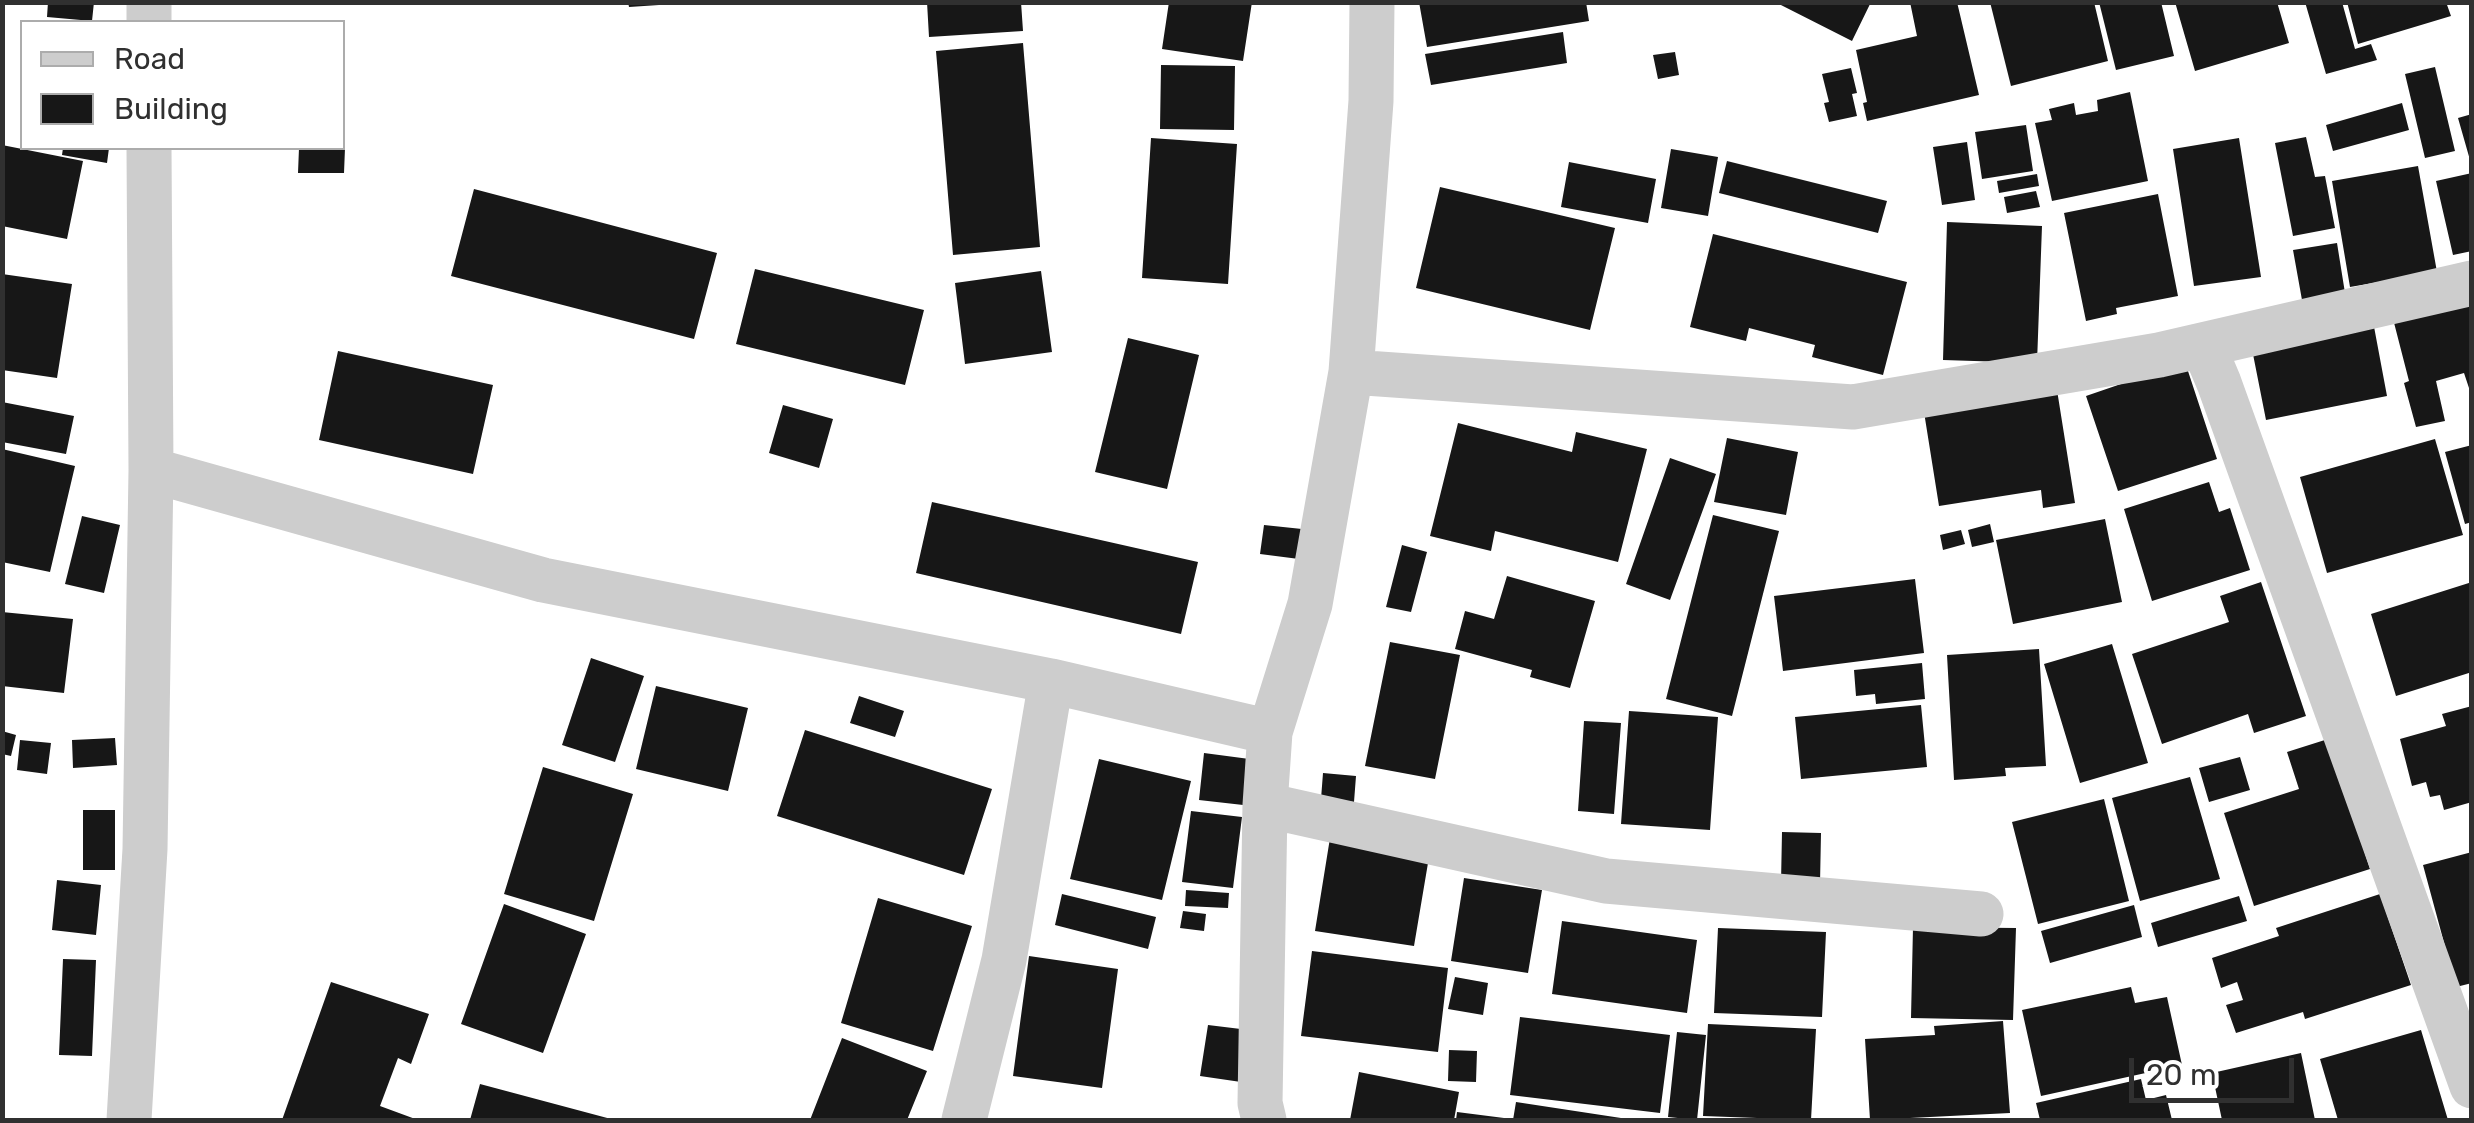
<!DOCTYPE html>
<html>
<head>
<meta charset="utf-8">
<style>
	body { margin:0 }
	#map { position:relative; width:2474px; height:1123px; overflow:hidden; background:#fff; font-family:Rubik,sans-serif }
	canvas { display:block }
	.frame { position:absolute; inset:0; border:5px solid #303030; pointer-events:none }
	.legend { position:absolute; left:20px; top:20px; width:325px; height:130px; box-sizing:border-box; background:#fff; border:2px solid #acacac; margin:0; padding:12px 18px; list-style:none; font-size:30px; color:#303030 }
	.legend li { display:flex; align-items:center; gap:20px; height:50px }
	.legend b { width:50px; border:2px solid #acacac }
	.scale { position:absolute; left:2129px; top:1058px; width:165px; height:45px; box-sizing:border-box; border:5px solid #303030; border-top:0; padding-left:12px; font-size:30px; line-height:35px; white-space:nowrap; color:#303030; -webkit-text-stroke:8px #fff; paint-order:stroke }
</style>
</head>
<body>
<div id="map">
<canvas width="2474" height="1123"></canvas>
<div class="frame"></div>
<ul class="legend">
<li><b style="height:12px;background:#cdcdcd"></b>Road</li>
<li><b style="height:28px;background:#171717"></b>Building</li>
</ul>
<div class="scale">20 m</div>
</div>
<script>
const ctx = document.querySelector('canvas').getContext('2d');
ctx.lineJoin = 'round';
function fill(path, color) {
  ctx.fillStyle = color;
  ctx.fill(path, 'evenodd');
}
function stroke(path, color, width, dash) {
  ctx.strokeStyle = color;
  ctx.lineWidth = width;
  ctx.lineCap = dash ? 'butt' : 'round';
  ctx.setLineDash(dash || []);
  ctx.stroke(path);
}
fill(new Path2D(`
	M48,2H94L92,21L47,17Z
	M628,2H659V5L629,7Z
	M927,2H1021L1023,31L929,37Z
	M1169,2H1252L1243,61L1162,49Z
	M1419,2H1586L1589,21L1427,47Z
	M1775,2H1871L1852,41Z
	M1910,2H1957L1979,95L1867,121L1863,103L1867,102L1856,50L1917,36Z
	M1990,2H2094L2108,61L2011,86Z
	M2099,2H2161L2174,56L2116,70Z
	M2175,2H2277L2289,43L2195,71Z
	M2305,2H2342L2355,49L2371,44L2377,60L2326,74Z
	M2347,2H2446L2451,16L2358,44Z
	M1563,32L1567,63L1431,85L1425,54Z
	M1023,43L1040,247L953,255L936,51Z
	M1675,52L1679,75L1658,79L1653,55Z
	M1161,65L1235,66L1234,130L1160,129Z
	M2435,67L2455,151L2425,158L2405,74Z
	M1851,68L1857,93L1852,94L1857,116L1829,122L1824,103L1829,102L1822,74Z
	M2130,92L2148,181L2052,201L2035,123L2052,120L2049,109L2074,103L2076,115L2098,111L2097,100Z
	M2402,103L2409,130L2333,151L2326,125Z
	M2472,114V160H2470L2458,118Z
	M2026,125L2033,171L1982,179L1975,132Z
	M2306,137L2315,177L2325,176L2335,228L2293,236L2275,143Z
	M1151,138L1237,144L1228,284L1142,278Z
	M2239,138L2261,277L2194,286L2173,149Z
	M1967,142L1975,200L1942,205L1933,147Z
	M2,145L83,161L67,239L2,226Z
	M63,148H109L107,163L62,155Z
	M299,148H345L344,173H298Z
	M1671,149L1718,157L1708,216L1661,208Z
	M1727,161L1887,201L1878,233L1719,193Z
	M1569,162L1656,179L1648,223L1561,207Z
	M2418,166L2437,272L2350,287L2332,181Z
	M2472,173V251L2453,255L2436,181Z
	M2037,174L2039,186L1999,193L1997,181Z
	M1440,187L1615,228L1590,330L1416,288Z
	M474,189L717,253L694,339L451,276Z
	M2036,191L2040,207L2007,213L2004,197Z
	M2158,194L2178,296L2116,308L2117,314L2086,321L2064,213Z
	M1947,222L2042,226L2037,363L1943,360Z
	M1713,234L1907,282L1883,375L1812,357L1815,345L1749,328L1746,341L1690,327Z
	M2337,243L2345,293L2302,300L2293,250Z
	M755,269L924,310L905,385L736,344Z
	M1041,271L1052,352L965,364L955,283Z
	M2,274L72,284L57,378L2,370Z
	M2472,291V397L2464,373L2436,381L2445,421L2416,427L2404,383L2409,381L2391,311Z
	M2372,316L2387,396L2266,420L2250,339Z
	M1128,338L1199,355L1167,489L1095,472Z
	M338,351L493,385L473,474L319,440Z
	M2185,362L2217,459L2118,491L2086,396Z
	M2057,390L2075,503L2043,508L2041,490L1939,506L1924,412Z
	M2,402L74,416L66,454L2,442Z
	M783,405L833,419L819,468L769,453Z
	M1458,423L1572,452L1576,432L1647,449L1618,562L1495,531L1491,551L1430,536Z
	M1727,438L1798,452L1786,515L1714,502Z
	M2435,439L2463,535L2327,573L2300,477Z
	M2472,445V522L2465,524L2445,452Z
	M2,449L75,466L50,572L2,562Z
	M1670,458L1716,474L1670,600L1626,584Z
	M2209,482L2219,512L2230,508L2250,570L2152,601L2124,509Z
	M932,502L1198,562L1181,634L916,573Z
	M1713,515L1779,531L1732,716L1666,699Z
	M82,516L120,525L104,593L65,584Z
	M2105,519L2122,602L2013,624L1996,540Z
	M1990,524L1994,542L1972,547L1968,530Z
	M1264,525L1302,529L1299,559L1260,554Z
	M1961,530L1965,544L1943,550L1940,535Z
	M1402,545L1427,552L1411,612L1386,607Z
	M1507,576L1595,601L1570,688L1530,677L1532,670L1455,649L1465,611L1494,619Z
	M1915,579L1924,653L1783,671L1774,596Z
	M2261,582L2306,716L2254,733L2248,714L2162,744L2132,654L2229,622L2220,596Z
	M2472,582V672L2396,696L2371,614Z
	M2,612L73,619L64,693L2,686Z
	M1390,642L1460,655L1435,779L1365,766Z
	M2112,644L2148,763L2080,783L2044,664Z
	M2039,649L2046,766L2005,768L2006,776L1954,780L1947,655Z
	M591,658L644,676L615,762L562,745Z
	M1922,663L1925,699L1876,704L1875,694L1856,696L1854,670Z
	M656,686L748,708L728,791L636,769Z
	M859,696L904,711L895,737L850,723Z
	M1921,705L1927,767L1801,779L1795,717Z
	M2472,706V802L2444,810L2440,795L2430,797L2426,782L2412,786L2400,739L2446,726L2442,714Z
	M1629,711L1718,717L1710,830L1621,824Z
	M1584,721L1621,723L1614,814L1578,811Z
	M805,730L992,789L964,875L777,816Z
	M2,731L16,735L11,756L2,754Z
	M115,738L117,765L73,768L72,740Z
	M2328,739L2370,869L2254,906L2224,813L2299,789L2287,752Z
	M20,740L51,743L47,774L17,770Z
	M1204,753L1257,760L1252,806L1199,800Z
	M2240,757L2250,790L2209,802L2199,768Z
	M1099,759L1191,781L1162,900L1070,879Z
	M543,767L633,794L594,921L504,894Z
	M1323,773L1356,776L1354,802L1321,799Z
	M2190,777L2220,879L2140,901L2112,798Z
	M2104,799L2129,901L2038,924L2012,822Z
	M83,810H115V870H83Z
	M1191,811L1242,817L1233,888L1182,882Z
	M1782,832L1821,833L1820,884L1781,883Z
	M1330,838L1428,863L1414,946L1315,931Z
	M2472,852V983L2456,987L2423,865Z
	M1464,878L1542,890L1528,973L1451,961Z
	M57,880L101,885L96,935L52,930Z
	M1186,890L1229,893L1228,908L1185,906Z
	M1062,894L1156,917L1148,949L1055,925Z
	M2380,894L2411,985L2305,1019L2303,1012L2236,1033L2226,1005L2243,1000L2237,982L2221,988L2212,958L2279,936L2276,928Z
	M2239,896L2247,921L2158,947L2151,923Z
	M878,898L972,926L933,1051L841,1023Z
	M504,904L586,934L543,1053L461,1024Z
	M2134,905L2142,937L2050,963L2041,931Z
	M1183,911L1206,914L1204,931L1180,928Z
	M1562,921L1697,940L1687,1013L1552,994Z
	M1913,927L2016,928L2013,1020L1911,1018Z
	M1718,928L1826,932L1822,1017L1714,1013Z
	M1312,951L1448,968L1438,1052L1301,1036Z
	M1029,956L1118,969L1102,1088L1013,1076Z
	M63,959L96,960L92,1056L59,1055Z
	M1455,977L1488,983L1483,1015L1448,1009Z
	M331,982L429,1014L411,1064L398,1058L380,1106L418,1120H282Z
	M2131,987L2135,1003L2167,997L2182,1065L2041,1096L2022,1010Z
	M1520,1017L1670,1035L1660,1113L1510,1095Z
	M2003,1021L2010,1113L1870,1120L1865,1039L1935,1035L1934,1026Z
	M1708,1024L1816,1029L1811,1120L1703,1116Z
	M1208,1025L1249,1030L1241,1082L1200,1076Z
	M2421,1030L2448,1120H2338L2320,1059Z
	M1677,1032L1706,1035L1697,1120L1668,1117Z
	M842,1038L927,1071L907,1120H810Z
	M1449,1050L1477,1051L1476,1082L1448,1081Z
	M2301,1053L2315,1120H2222L2212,1073Z
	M1359,1072L1459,1092L1454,1120H1350Z
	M2141,1079L2146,1100L2166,1095L2172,1120H2040L2036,1103Z
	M480,1084L611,1119V1120H470Z
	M1516,1102L1621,1118V1120H1513Z
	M1457,1112L1504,1118L1503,1120H1456Z`), '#171717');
stroke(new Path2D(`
	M149,2V22
	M2203,345L2219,383L2472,1086
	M1351,372L1853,407L2159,355L2472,283
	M151,470L543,580L1051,681L1270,732
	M1265,805L1606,881L1981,914
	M129,1120L145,849L151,470L149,148
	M964,1120L1004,960L1051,681
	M1264,1120L1260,1103L1265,805L1270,732L1310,604L1351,372L1371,101L1372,2`), '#cdcdcd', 45);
</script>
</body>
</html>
